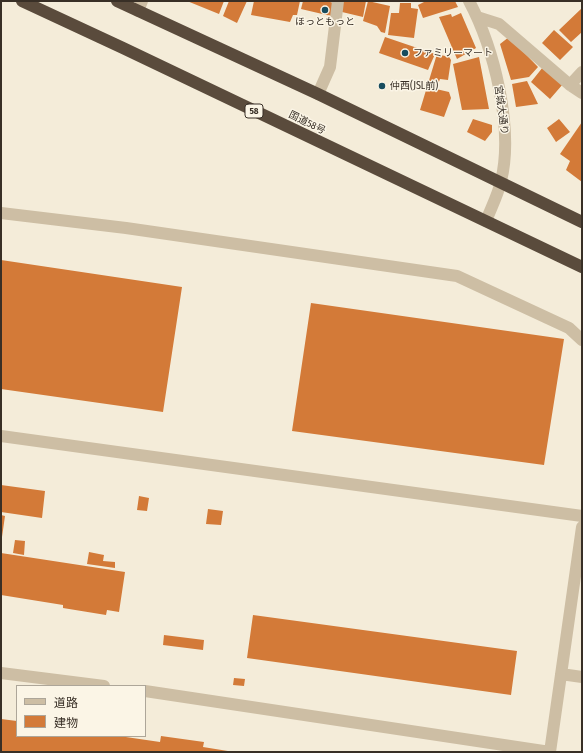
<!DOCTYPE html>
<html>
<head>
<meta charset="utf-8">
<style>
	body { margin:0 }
	#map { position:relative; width:583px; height:753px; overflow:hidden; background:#f4ecd9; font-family:"Fira Sans Condensed","Noto Sans JP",sans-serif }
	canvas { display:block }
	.frame { position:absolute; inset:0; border:2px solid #382f26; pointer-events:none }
	.legend { position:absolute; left:16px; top:685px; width:130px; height:52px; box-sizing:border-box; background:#fbf5e6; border:1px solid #ada699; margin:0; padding:5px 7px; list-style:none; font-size:12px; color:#382f26 }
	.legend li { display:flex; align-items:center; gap:8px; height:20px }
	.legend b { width:20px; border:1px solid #ada699 }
</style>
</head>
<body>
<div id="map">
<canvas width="583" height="753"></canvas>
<div class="frame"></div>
<ul class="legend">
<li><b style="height:5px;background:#cdbea4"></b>道路</li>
<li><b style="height:11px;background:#d37a38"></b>建物</li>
</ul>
</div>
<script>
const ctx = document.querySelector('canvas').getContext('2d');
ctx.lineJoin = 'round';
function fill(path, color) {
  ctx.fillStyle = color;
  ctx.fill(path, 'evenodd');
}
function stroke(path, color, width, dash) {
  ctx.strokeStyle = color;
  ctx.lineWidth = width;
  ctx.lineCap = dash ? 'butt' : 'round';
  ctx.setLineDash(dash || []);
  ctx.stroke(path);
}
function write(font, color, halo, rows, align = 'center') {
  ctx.font = font + ' "Fira Sans Condensed","Noto Sans JP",sans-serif';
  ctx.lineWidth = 3;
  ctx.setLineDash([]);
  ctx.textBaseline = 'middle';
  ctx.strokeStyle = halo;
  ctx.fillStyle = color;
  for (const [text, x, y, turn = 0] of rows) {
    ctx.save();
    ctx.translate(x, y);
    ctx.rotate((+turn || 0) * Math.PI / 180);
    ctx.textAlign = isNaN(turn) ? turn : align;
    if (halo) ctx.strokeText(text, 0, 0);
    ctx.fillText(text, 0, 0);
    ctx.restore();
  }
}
fill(new Path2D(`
	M187,1H224L219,14Z
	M229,1H247L237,23L223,16Z
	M254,1H300L297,15H293L290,22L251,15Z
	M303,1H326L334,3L331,16L301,9Z
	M342,1H366L363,17L342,12Z
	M368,1L390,6L385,33L381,32L377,26L363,21Z
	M426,1H455L458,7L423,18L418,5Z
	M400,3H411V8L418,9L414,38L388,35L391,13H399Z
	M582,8V32L571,42L559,30Z
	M461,13L476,48L457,59L439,17L451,14L452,17Z
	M554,30L573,47L560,60L542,43Z
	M385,37L435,54L428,70L379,53Z
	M509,37L538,67L529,77L511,80L500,44Z
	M437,54L449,57L451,60L448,80L440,79L436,89L449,92L451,98L444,117L420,110Z
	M479,57L489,109L462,110L453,64Z
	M543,67L563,84L550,99L531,82Z
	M527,81L538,104L516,107L512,84Z
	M473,119L492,125V132L485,141L467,132Z
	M559,119L570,132L556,142L547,128Z
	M582,122V182L566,170L570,161L560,154Z
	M1,260L182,287L163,412L1,389Z
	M311,303L564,339L544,465L292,431Z
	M1,485L45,491L42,518L1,512Z
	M139,496L149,498L147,511L137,510Z
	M208,509L223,511L221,525L206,524Z
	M1,515L5,516L2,537H1Z
	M15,540L25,541L24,555L13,553Z
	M89,552L104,555L103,561L115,562V568L87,564Z
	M1,553L125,572L119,612L107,610L106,615L63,608V605L1,595Z
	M253,615L517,651L511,695L247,658Z
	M164,635L204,640L203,650L163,645Z
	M234,678L245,679L244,686L233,685Z
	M1,719L17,721V736H119L160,742L161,736L204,742L203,747L234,752H1Z`), '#d37a38');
stroke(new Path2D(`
	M469,1C494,48 514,128 501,181C498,195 491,208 486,221
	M138,11L142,1
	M477,17L499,24L570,85L582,93
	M570,85L582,72
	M318,94L330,67L338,1
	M1,213L126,228L457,276L569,328L582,340
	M1,436L582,516
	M1,673L104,686
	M561,674L582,677
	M145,691L550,752
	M550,752L582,527`), '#cdbea4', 12);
stroke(new Path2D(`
	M22,1L123,48L582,267
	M117,1L318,94L582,222`), '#5a4b3c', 12);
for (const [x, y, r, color] of [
	[325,10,4,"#174c5e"],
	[405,53,4,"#174c5e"],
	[382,86,4,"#174c5e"]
]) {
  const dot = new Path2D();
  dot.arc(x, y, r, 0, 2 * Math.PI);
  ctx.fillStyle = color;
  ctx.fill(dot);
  stroke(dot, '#fbf5e6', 1.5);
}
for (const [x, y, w] of [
	[254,111,18]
]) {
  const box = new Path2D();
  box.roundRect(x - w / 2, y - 7, w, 14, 3);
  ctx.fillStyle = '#fbf5e6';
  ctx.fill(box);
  stroke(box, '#382f26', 1);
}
write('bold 9px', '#382f26', null, [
	["58",254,111]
]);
write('10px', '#382f26', '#fbf5e6', [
	["ほっともっと",325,22,"center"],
	["ファミリーマート",413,53],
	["仲西(JSL前)",390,86]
], 'left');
write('10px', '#382f26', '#fbf5e6', [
	["宮城大通り",501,110,82],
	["国道58号",307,123,26]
]);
</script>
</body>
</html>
